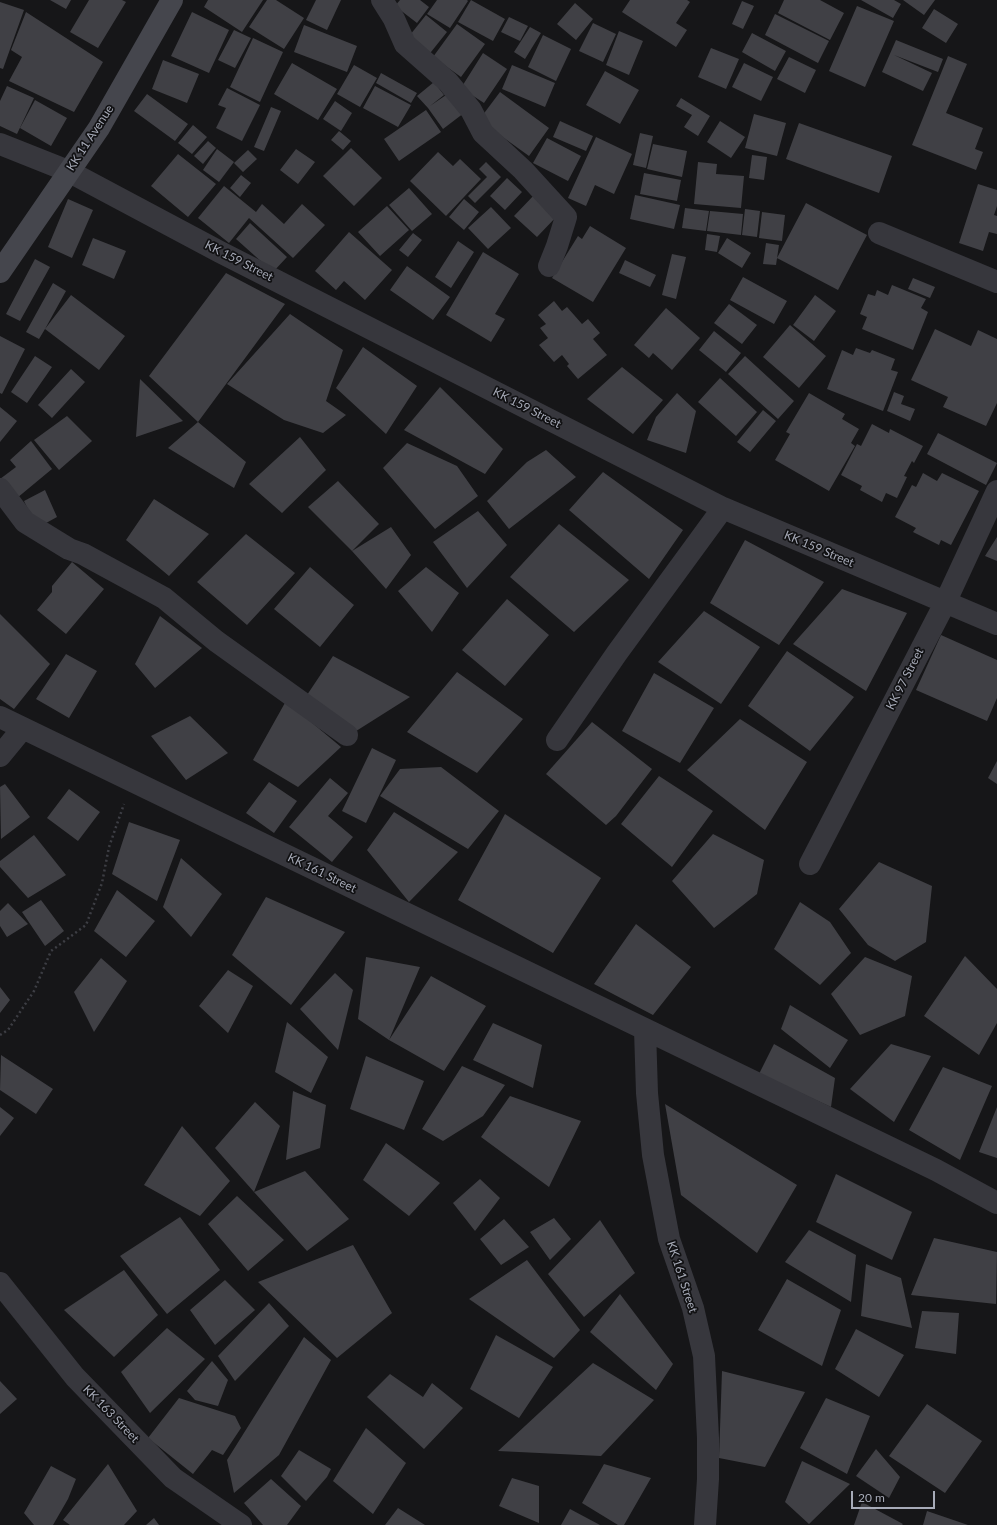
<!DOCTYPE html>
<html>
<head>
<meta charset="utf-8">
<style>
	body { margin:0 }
	#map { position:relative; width:997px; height:1525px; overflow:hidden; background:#161618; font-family:Lato,sans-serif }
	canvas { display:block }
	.scale { position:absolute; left:851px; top:1491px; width:84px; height:18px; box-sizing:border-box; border:2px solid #a7abb8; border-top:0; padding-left:5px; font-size:12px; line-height:14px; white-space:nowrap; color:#a7abb8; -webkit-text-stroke:3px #111113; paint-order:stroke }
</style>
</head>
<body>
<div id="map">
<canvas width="997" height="1525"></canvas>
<div class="scale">20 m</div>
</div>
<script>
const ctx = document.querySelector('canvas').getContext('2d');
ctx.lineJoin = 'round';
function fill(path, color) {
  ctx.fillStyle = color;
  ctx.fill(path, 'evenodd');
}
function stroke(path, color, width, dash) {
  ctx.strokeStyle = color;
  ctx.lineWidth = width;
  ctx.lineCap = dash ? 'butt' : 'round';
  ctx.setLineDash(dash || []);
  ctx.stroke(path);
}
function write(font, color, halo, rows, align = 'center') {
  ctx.font = font + ' Lato,sans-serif';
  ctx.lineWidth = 3.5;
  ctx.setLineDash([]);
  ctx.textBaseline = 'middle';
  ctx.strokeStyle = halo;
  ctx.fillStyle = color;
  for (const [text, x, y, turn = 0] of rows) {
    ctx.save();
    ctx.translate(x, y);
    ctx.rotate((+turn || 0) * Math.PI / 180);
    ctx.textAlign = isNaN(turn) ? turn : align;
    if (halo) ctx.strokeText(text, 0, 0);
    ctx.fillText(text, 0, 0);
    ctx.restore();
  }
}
fill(new Path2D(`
	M50,0H71L66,9Z
	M89,0H122L126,2L98,48L70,32Z
	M208,0H263L242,32L204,7Z
	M267,0H276L304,18L284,49L249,27Z
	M316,0H341L327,30L306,20Z
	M400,0H420L429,7L417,23L395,6Z
	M437,0H467L468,1L450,28L427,14Z
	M471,0L505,19L493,41L458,22Z
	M630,0H687L690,2L676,23L687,30L676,47L622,12Z
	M784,0H820L844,13L830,40L778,13Z
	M861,0H894L901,4L893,18Z
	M903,0H935L924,15Z
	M742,1L754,6L743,29L732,24Z
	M0,2L24,10L3,69L0,68Z
	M575,3L593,19L576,40L557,24Z
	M857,6L894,21L865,87L829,71Z
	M934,9L958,24L946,43L922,28Z
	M26,12L103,62L74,112L9,81L22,57L11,50Z
	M192,12L229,30L209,73L171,56Z
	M775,14L829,41L818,63L765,35Z
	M426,15L447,32L427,57L406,40Z
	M509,17L528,26L520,41L501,32Z
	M593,23L616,34L603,62L579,51Z
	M457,24L485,44L461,77L433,57Z
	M304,25L357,46L347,72L294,52Z
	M530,27L541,33L525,59L514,52Z
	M234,30L251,38L235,68L218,60Z
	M619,31L643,41L629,75L606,65Z
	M752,33L786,51L775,71L742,52Z
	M543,35L571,49L556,81L528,67Z
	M253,38L283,52L260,102L230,87Z
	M896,40L943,59L938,72L894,55L932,73L923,91L882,72Z
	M711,48L739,59L726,89L698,77Z
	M483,53L507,69L484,103L461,88Z
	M948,56L967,64L946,113L983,128L975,149L983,152L976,170L912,145Z
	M789,57L816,70L805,93L777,79Z
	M163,60L199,74L187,103L152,89Z
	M292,63L337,89L318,120L274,94Z
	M744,63L773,77L761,101L732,87Z
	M354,65L377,78L360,107L337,94Z
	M512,65L555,83L545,107L502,89Z
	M605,71L639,90L620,124L586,105Z
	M381,73L417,93L411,103L376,83Z
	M434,82L444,95L430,106L449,93L464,113L443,129L428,108L417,96Z
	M7,86L34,98L17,134L0,126V101Z
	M375,86L411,105L398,127L363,108Z
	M227,88L260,105L242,141L216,128L226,108L218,105Z
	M500,92L549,128L529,156L479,120Z
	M147,94L188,124L175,141L134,111Z
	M681,98L710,116L698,136L684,127L692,115L676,106Z
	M35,100L67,118L51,146L20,128Z
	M335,101L352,113L341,131L323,119Z
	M271,107L281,111L264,151L254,147Z
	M426,110L441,132L399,161L384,139Z
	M754,114L786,123L777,156L745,148Z
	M560,121L593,136L586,151L553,137Z
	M720,121L745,137L731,158L707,142Z
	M799,123L892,156L879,193L786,159Z
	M193,125L207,137L192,154L178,143Z
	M339,131L351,141L343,150L331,140Z
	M640,133L653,136L646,168L633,165Z
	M596,137L632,154L614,194L595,185L586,206L568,198Z
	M547,138L581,156L568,181L533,163Z
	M208,141L216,148L203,164L194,156Z
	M653,144L687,151L682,177L647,169Z
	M351,148L382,178L354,206L323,176Z
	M217,149L234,162L219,182L203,170Z
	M296,149L315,162L298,184L280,170Z
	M248,150L257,159L243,172L234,163Z
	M438,152L453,166L460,159L481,179L446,216L410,181Z
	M178,154L216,184L188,217L151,186Z
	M752,155L767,157L764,180L749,178Z
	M486,162L501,177L475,203L468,196L487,177L479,169Z
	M698,162L717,164L716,174L744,176L741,208L694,204Z
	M644,173L681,180L677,201L640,194Z
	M241,175L251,183L240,197L230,188Z
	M507,178L522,192L505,210L490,196Z
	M978,184L997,190V206L994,215L997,216V234L989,232L983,251L959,243Z
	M224,186L256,212L262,204L284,224L302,204L325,225L293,258L249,218L229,243L198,218Z
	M409,188L432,214L412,231L389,205Z
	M536,193L558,215L537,237L514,216Z
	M635,195L680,205L674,229L630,219Z
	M68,199L93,210L72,258L48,247Z
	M464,199L479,212L464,230L449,217Z
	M806,203L867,235L838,290L777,258Z
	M387,206L409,230L380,256L358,232Z
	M491,207L511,228L488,249L468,228Z
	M685,208L709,211L706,231L682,228Z
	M745,209L760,211L757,237L742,235Z
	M710,211L743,214L741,235L707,231Z
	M762,212L785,215L782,241L759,238Z
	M250,223L287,257L273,272L236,239Z
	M590,226L626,248L593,302L552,278L578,236L582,239Z
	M349,232L392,270L365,300L344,281L336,290L315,271Z
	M413,233L422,240L408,257L399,250Z
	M707,234L720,236L717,252L705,250Z
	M93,238L126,251L114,279L82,265Z
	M727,238L751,253L742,268L718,253Z
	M458,241L474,252L451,288L435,277Z
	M766,243L779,245L776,265L763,264Z
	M483,252L519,274L495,314L505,319L491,342L446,315Z
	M672,254L686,257L676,299L662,295Z
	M35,259L50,267L20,321L6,314Z
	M625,260L656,275L650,287L619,273Z
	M407,266L450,297L433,320L390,290Z
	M226,273L285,304L198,422L149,376Z
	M743,277L787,301L774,324L730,300Z
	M913,278L935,287L930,298L908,289Z
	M53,283L66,291L45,329L71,295L125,336L99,370L45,329L39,339L26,332Z
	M892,285L926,299L921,308L928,312L913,350L862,329L867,317L860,314L868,294L875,296L877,290L888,295Z
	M815,295L836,311L814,341L793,325Z
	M554,301L562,311L567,307L582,324L588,319L600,333L593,339L607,355L578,379L567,366L569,364L562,355L554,362L539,345L548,338L540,328L546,324L538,315Z
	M729,304L757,325L742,344L714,323Z
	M666,308L700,338L672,370L653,353L649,358L634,345Z
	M290,314L343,350L326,401L346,415L323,433L284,420L227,384Z
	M790,325L826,356L799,388L763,357Z
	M935,329L971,346L978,330L997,339V403L986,426L943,407L948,397L911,380Z
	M714,331L741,353L726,372L699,350Z
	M0,336L25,349L2,394L0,393Z
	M363,347L417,386L386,434L336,388Z
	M856,348L870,353L872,350L895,359L891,370L898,372L883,411L827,389L842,350L853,355Z
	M35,356L52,367L27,403L11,392Z
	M745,356L794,401L778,419L728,374Z
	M622,367L663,400L633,434L587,399Z
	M71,369L85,382L52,418L38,405Z
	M720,378L757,412L736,436L698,402Z
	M140,379L183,421L136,437Z
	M440,387L503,449L485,474L404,430Z
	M894,392L904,396L901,404L915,409L910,421L887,411Z
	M677,393L696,411L686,453L647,440L656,417Z
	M809,393L845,414L842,419L859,429L851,443L855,446L829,491L775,460L790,434L786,432Z
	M0,407L17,421L0,442Z
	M763,410L776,421L750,452L737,442Z
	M67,416L92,441L59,470L34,440Z
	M198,422L246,462L234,488L168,448Z
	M872,424L889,433L890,429L923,446L914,463L912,461L904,476L907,477L897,498L886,493L882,502L860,490L862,486L841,475L857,444L861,446Z
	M938,433L997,463L986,485L927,454Z
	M300,437L326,470L282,513L249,484Z
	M31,441L52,469L17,498L0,479L16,467L10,460Z
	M407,443L457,466L478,496L435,529L383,468Z
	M546,450L576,477L509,529L487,501L527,462Z
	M603,472L683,530L649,579L569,510Z
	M923,473L937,481L942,473L979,491L951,545L941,540L939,545L913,532L916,528L895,517L912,485L916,487Z
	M338,481L379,524L352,551L308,507Z
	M45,490L57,517L37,528L24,501Z
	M154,499L209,534L169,576L126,540Z
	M478,511L507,545L467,588L433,542Z
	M559,524L629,580L574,632L510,577Z
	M391,527L411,555L386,589L352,551Z
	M246,534L295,573L247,625L197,582Z
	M997,537V561L985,556Z
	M745,540L824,582L779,645L710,603Z
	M72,562L104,589L66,634L37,610L52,592V586Z
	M310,567L354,605L320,647L274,609Z
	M426,567L459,593L432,632L398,591Z
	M842,589L907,613L866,691L793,644Z
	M507,599L549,635L505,686L462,650Z
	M704,611L760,647L721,704L658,662Z
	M0,614L50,664L14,709L0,699Z
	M160,616L202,648L155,688L135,664Z
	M941,635L997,660V698L987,721L916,690Z
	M787,651L854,697L810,751L748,706Z
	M66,654L97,671L69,718L36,699Z
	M333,656L410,697L353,733L305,698Z
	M457,672L523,719L477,773L407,732Z
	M654,673L714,708L680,763L622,731Z
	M286,701L341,747L298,787L253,760Z
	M190,716L228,753L186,780L151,736Z
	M740,719L807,762L765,830L687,770Z
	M592,722L652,769L616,816L606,825L546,774Z
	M372,748L396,760L366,823L342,811Z
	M997,761V784L988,778Z
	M441,767L499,811L468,849L380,796L400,769Z
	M659,776L713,811L672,867L621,824Z
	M330,778L348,793L328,816L353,837L332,862L289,827Z
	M269,782L297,801L274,833L246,813Z
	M5,784L30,817L1,839L0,787Z
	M69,789L100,812L78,841L47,818Z
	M394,812L458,852L409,902L367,850Z
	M505,814L601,878L553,953L458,900Z
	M129,822L180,840L157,901L112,874Z
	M713,834L764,860L757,894L714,928L672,881Z
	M34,835L66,875L28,898L0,867V861Z
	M181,858L222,894L191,937L163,907Z
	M879,862L932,886L926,942L895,961L868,945L839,909Z
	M117,890L155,921L126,957L94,931Z
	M266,897L345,932L291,1005L232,955Z
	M41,900L64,931L45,946L22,912Z
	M800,902L830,922L851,953L820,985L774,949Z
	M8,903L28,924L7,937L0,926V911Z
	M636,924L691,967L653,1015L594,984Z
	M965,956L997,989V1023L979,1055L924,1016Z
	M366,957L420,967L389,1040L358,1019Z
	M865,957L912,976L905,1016L860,1035L831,994Z
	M101,958L127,981L94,1032L74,992Z
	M228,970L253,986L228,1033L199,1006Z
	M335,973L353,990L338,1050L300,1009Z
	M431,976L486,1006L444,1071L389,1040Z
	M0,987L10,1000L0,1013Z
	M790,1005L848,1040L830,1068L781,1029Z
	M287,1022L328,1057L311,1093L275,1072Z
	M493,1023L542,1045L533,1088L473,1060Z
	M774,1044L835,1078L831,1107L759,1074Z
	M891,1044L931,1056L894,1122L850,1089Z
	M1,1055L53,1089L36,1114L0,1090Z
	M366,1056L424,1081L404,1130L350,1109Z
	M462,1066L505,1085L483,1116L443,1141L422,1129Z
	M943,1067L992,1086L960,1160L909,1130Z
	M293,1091L326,1105L320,1148L286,1160Z
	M510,1096L581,1121L549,1187L481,1137Z
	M255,1102L280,1126L254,1192L215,1148Z
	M665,1104L797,1185L757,1253L681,1195Z
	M0,1107L14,1118L0,1136Z
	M997,1107V1158L979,1152Z
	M182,1126L230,1181L200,1216L144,1185Z
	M386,1143L440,1183L409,1216L363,1180Z
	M305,1171L349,1219L307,1251L254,1192Z
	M836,1174L912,1212L892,1260L816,1222Z
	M480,1179L500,1198L475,1231L453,1203Z
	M237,1196L284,1240L248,1271L208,1224Z
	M180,1217L220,1270L167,1314L120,1256Z
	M554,1218L571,1239L550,1260L530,1232Z
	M504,1219L529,1247L501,1265L480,1239Z
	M600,1220L635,1273L584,1317L548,1274Z
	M809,1230L856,1255L851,1302L785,1262Z
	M934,1238L997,1252L996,1304L911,1295Z
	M353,1245L392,1313L337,1358L258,1282Z
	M527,1260L580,1330L554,1358L469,1299Z
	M866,1264L901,1278L912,1328L861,1316Z
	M124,1270L158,1315L114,1357L64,1310Z
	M787,1279L841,1310L822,1366L758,1330Z
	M225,1280L255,1310L215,1345L190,1310Z
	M620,1294L673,1364L656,1390L590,1332Z
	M269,1303L289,1326L235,1381L218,1356Z
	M922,1311L959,1313L956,1354L915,1348Z
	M167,1328L205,1359L150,1413L121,1372Z
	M856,1329L904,1355L879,1397L835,1369Z
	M496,1335L553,1367L519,1418L470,1389Z
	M304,1337L331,1360L279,1455L234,1493L227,1460Z
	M212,1361L228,1380L218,1406L195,1400L187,1391Z
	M593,1363L654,1400L601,1456L498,1451Z
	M722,1371L805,1392L765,1467L719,1458Z
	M390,1374L423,1397L432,1383L463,1408L424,1449L367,1397Z
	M0,1381L17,1399L0,1414Z
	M179,1398L235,1416L241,1428L223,1455L212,1450L193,1474L148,1438Z
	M826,1398L870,1416L847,1474L800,1448Z
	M927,1404L982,1441L945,1493L889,1456Z
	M366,1428L406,1463L373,1514L333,1481Z
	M876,1449L900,1477L889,1498L856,1476Z
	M299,1450L331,1469L327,1477L306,1501L281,1476Z
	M802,1461L850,1484L809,1524L785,1502Z
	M108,1464L137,1511L124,1525H70L63,1520Z
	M604,1464L651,1478L624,1525H618L582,1503Z
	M51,1466L76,1479L68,1499L53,1525H34L24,1513Z
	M512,1478L539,1486V1523L499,1506Z
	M271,1479L301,1506L287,1525H263L244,1503Z
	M862,1502L903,1524L902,1525H854Z
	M398,1508L425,1525H385Z
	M570,1509L600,1525H561Z
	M927,1511L968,1525H923Z
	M154,1518L159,1525H146Z`), '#404045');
stroke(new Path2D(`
	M0,1035L8,1030L34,991L51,951L86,925L102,883L109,847L124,804`), '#3d3e44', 2.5, [2, 3]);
stroke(new Path2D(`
	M382,0L394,19L405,44L448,82L471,110L483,133L523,170L566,217L557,246L549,266
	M0,144L68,171L220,252L723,508L997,624
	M879,233L997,282
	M0,489L25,522L69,549L83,554L164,598L216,641L347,735
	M0,717L936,1170L997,1203
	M557,740L617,653L723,508
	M0,756L23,728
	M810,864L945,603L997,491
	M645,1030L647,1093L653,1155L669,1239L693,1308L704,1356L708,1438V1479L705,1525
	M0,1283L75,1377L173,1478L241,1525`), '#37373d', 22);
stroke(new Path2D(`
	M0,272L99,128L172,0`), '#45464d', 22);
write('12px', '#a7abb8', '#111113', [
	["KK 11 Avenue",90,138,-57],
	["KK 159 Street",239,261,27],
	["KK 159 Street",527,408,27],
	["KK 159 Street",819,549,23],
	["KK 97 Street",905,679,-63],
	["KK 161 Street",322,873,26],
	["KK 161 Street",682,1277,72],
	["KK 163 Street",111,1414,46]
]);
</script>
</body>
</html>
